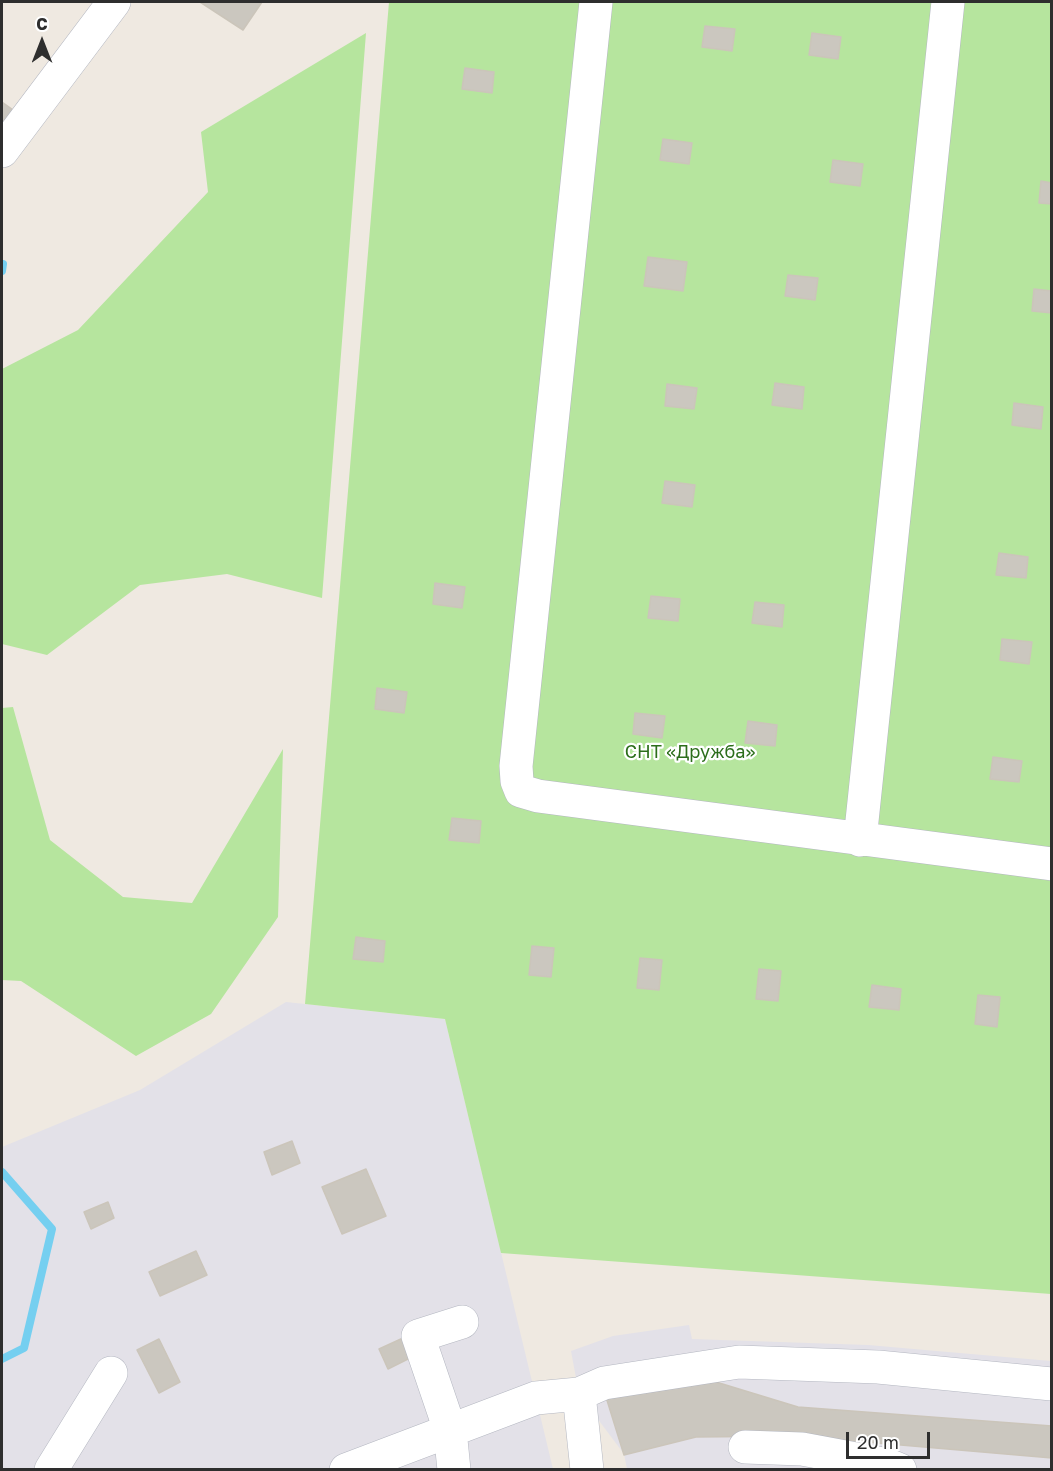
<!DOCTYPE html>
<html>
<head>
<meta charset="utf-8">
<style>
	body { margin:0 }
	#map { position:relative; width:1053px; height:1471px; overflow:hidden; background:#efe9e1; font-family:"Golos Text",sans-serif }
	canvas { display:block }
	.frame { position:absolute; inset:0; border:3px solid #2e2e2e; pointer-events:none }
	.north { position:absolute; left:12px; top:12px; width:60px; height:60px; -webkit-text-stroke:4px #fff; paint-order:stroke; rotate:0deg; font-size:16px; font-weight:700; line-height:24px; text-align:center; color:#2e2e2e }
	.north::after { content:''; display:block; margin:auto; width:21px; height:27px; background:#2e2e2e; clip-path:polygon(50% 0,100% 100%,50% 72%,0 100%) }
	.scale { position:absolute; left:846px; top:1432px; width:84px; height:27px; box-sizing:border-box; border:3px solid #2e2e2e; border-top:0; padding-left:8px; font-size:18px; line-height:21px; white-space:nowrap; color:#2e2e2e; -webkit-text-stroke:4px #fff; paint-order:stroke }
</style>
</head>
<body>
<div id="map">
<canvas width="1053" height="1471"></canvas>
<div class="frame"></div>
<div class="north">С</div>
<div class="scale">20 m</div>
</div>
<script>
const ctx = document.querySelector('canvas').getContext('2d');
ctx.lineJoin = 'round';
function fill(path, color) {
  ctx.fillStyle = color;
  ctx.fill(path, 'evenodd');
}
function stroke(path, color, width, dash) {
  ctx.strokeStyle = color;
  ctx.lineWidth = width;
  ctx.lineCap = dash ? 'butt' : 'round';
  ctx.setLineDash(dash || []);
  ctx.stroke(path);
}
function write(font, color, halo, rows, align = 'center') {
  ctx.font = font + ' "Golos Text",sans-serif';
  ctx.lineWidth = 4.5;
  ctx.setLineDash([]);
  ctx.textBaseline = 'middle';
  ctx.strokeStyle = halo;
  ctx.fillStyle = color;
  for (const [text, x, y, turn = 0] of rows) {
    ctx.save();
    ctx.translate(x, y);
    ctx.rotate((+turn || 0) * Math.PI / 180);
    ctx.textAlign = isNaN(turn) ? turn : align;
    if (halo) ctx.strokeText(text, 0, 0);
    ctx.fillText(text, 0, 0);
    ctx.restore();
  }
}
fill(new Path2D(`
	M286,1002L445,1019L553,1469L2,1470V1147L140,1090Z
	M689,1325L692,1339L868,1345L1051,1361V1469H627L624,1454L579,1394L571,1351L613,1336Z`), '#e3e1e8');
fill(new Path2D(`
	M389,2H1051V1294L501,1253L445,1019L305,1004Z
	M366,33L322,598L227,574L140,585L47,655L2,644V369L78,330L208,192L201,132Z
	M13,707L50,840L123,897L192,903L283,749L278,917L211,1014L136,1056L21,981L2,980V708Z`), '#b6e59e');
stroke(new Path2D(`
	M2,271L3,264
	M2,1172L52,1229L24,1348L2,1359`), '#75cff0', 8);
const building = new Path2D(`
	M200,2H262L243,30Z
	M705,26L735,29L732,51L702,47Z
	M812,33L841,37L838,59L809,55Z
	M465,68L494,72L492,93L462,89Z
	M2,102L16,112L2,132Z
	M663,139L692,143L689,164L660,160Z
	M833,160L863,164L860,186L830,182Z
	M1041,181L1052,183V204L1039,203Z
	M648,257L687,262L683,291L644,286Z
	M788,275L818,278L815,300L785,296Z
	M1034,289L1052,291V313L1032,311Z
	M775,383L804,387L802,409L772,405Z
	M667,384L697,388L694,409L665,406Z
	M1014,403L1043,407L1041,429L1012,425Z
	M665,481L695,485L692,507L662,503Z
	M999,553L1028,557L1026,578L996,575Z
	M435,583L465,587L462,608L433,604Z
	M651,596L680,599L678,621L648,618Z
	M755,602L784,605L782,627L752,623Z
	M1002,639L1032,642L1029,664L1000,660Z
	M377,688L407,692L404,713L375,709Z
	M635,713L665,716L662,738L633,734Z
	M748,721L777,725L775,746L745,743Z
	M993,757L1022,761L1019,782L990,779Z
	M452,818L481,821L479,843L449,840Z
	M356,937L385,941L383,962L353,959Z
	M532,946L554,948L551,977L529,975Z
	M640,958L662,960L659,990L637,988Z
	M759,969L781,971L778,1001L756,999Z
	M872,985L901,989L899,1010L869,1007Z
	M978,995L1000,997L997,1027L975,1024Z
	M292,1141L300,1163L272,1175L264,1152Z
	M366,1169L386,1216L342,1234L322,1187Z
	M108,1202L114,1218L91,1229L84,1212Z
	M196,1251L207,1275L160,1296L149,1272Z
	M403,1338L412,1357L388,1369L379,1349Z
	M159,1339L180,1382L159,1393L137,1350Z
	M716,1382L798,1407L1052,1426V1458L796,1436L696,1437L624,1455L606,1397Z`);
fill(building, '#cbc7bf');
stroke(building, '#cbc5ba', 1.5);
const minor = new Path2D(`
	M596,2L516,766L517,781L521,791L538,796L1052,864
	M2,151L114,2
	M860,840L948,2
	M745,1447L802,1449L888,1465L900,1470
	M51,1470L111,1373
	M346,1470L536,1398L579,1394
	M454,1470L450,1430L418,1336L462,1322
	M587,1470L579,1394L604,1383L739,1362L878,1367L1052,1384`);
stroke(minor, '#b4b7c1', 34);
stroke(minor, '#fff', 33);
write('18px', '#2c6e1b', '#fff', [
	["СНТ «Дружба»",690,752]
]);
</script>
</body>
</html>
